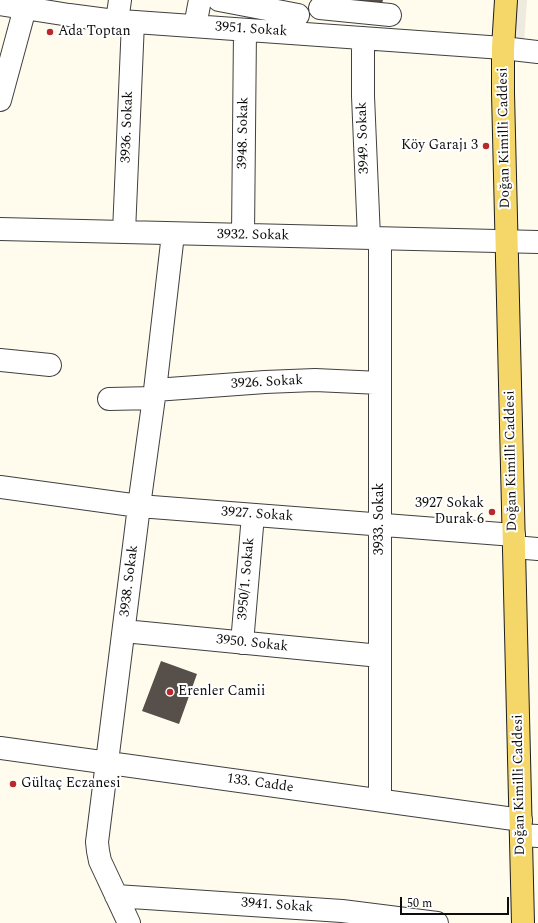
<!DOCTYPE html>
<html>
<head>
<meta charset="utf-8">
<style>
	body { margin:0 }
	#map { position:relative; width:538px; height:923px; overflow:hidden; background:#fffcee; font-family:Spectral,serif }
	canvas { display:block }
	.scale { position:absolute; left:400px; top:897px; width:109px; height:18px; box-sizing:border-box; border:2px solid #0d0d0d; border-top:0; padding-left:5px; font-size:12px; line-height:14px; white-space:nowrap; color:#0d0d0d; -webkit-text-stroke:3px #fff; paint-order:stroke }
</style>
</head>
<body>
<div id="map">
<canvas width="538" height="923"></canvas>
<div class="scale">50 m</div>
</div>
<script>
const ctx = document.querySelector('canvas').getContext('2d');
ctx.lineJoin = 'round';
function fill(path, color) {
  ctx.fillStyle = color;
  ctx.fill(path, 'evenodd');
}
function stroke(path, color, width, dash) {
  ctx.strokeStyle = color;
  ctx.lineWidth = width;
  ctx.lineCap = dash ? 'butt' : 'round';
  ctx.setLineDash(dash || []);
  ctx.stroke(path);
}
function write(font, color, halo, rows, align = 'center') {
  ctx.font = font + ' Spectral,serif';
  ctx.lineWidth = 4;
  ctx.setLineDash([]);
  ctx.textBaseline = 'middle';
  ctx.strokeStyle = halo;
  ctx.fillStyle = color;
  for (const [text, x, y, turn = 0] of rows) {
    ctx.save();
    ctx.translate(x, y);
    ctx.rotate((+turn || 0) * Math.PI / 180);
    ctx.textAlign = isNaN(turn) ? turn : align;
    if (halo) ctx.strokeText(text, 0, 0);
    ctx.fillText(text, 0, 0);
    ctx.restore();
  }
}
fill(new Path2D(`
	M516,0H527L524,43L514,42Z`), '#eeeadd');
fill(new Path2D(`
	M348,0H383L381,7Z
	M161,661L197,674L179,724L142,711Z`), '#564f4a');
const minor = new Path2D(`
	M219,0L298,15
	M0,4L69,15L107,20L503,48L538,52
	M320,8L390,15
	M117,21L120,0
	M195,26L200,0
	M363,38V96L369,238
	M0,100L25,8
	M0,229L538,242
	M124,232L133,22
	M243,235L245,30
	M380,239V800
	M0,360L50,365
	M155,390L265,382L315,380L380,383
	M109,399L154,398
	M0,487L139,506L514,535
	M514,547L538,549
	M124,631L380,656
	M242,643L253,515
	M0,748L521,820
	M521,835L538,836
	M116,896L342,911L437,923
	M129,923L100,861L98,851L97,842L139,506L155,390L173,234`);
const major = new Path2D(`
	M506,0L503,48V93L523,923`);
stroke(minor, '#404040', 24);
stroke(major, '#1e1e1e', 24);
stroke(minor, '#fff', 22);
stroke(major, '#f5d668', 22);
for (const [x, y, r, color] of [
	[50,32,4,"#b9292c"],
	[486,146,4,"#b9292c"],
	[492,512,4,"#b9292c"],
	[170,692,4,"#b9292c"],
	[13,784,4,"#b9292c"]
]) {
  const dot = new Path2D();
  dot.arc(x, y, r, 0, 2 * Math.PI);
  ctx.fillStyle = color;
  ctx.fill(dot);
  stroke(dot, '#fff', 1.5);
}
write('14px', '#0d0d0d', '#fff', [
	["3951. Sokak",251,30,4],
	["3936. Sokak",128,127,-88],
	["3948. Sokak",244,133,-89],
	["3949. Sokak",364,138,-92],
	["Doğan Kimilli Caddesi",505,138,-91],
	["3932. Sokak",253,236,1],
	["3926. Sokak",267,383,-3],
	["Doğan Kimilli Caddesi",512,461,-91],
	["3927. Sokak",257,515,4],
	["3933. Sokak",380,519,-90],
	["3950/1. Sokak",247,579,-85],
	["3938. Sokak",130,581,-83],
	["3950. Sokak",252,644,6],
	["133. Cadde",260,784,8],
	["Doğan Kimilli Caddesi",520,785,-91],
	["3941. Sokak",277,906,4]
]);
write('14px', '#0d0d0d', '#fff', [
	["Ada Toptan",58,32],
	["Köy Garajı 3",478,146,"right"],
	["3927 Sokak",484,504,"right"],
	["Durak 6",484,520,"right"],
	["Erenler Camii",178,692],
	["Gültaç Eczanesi",21,784]
], 'left');
</script>
</body>
</html>
